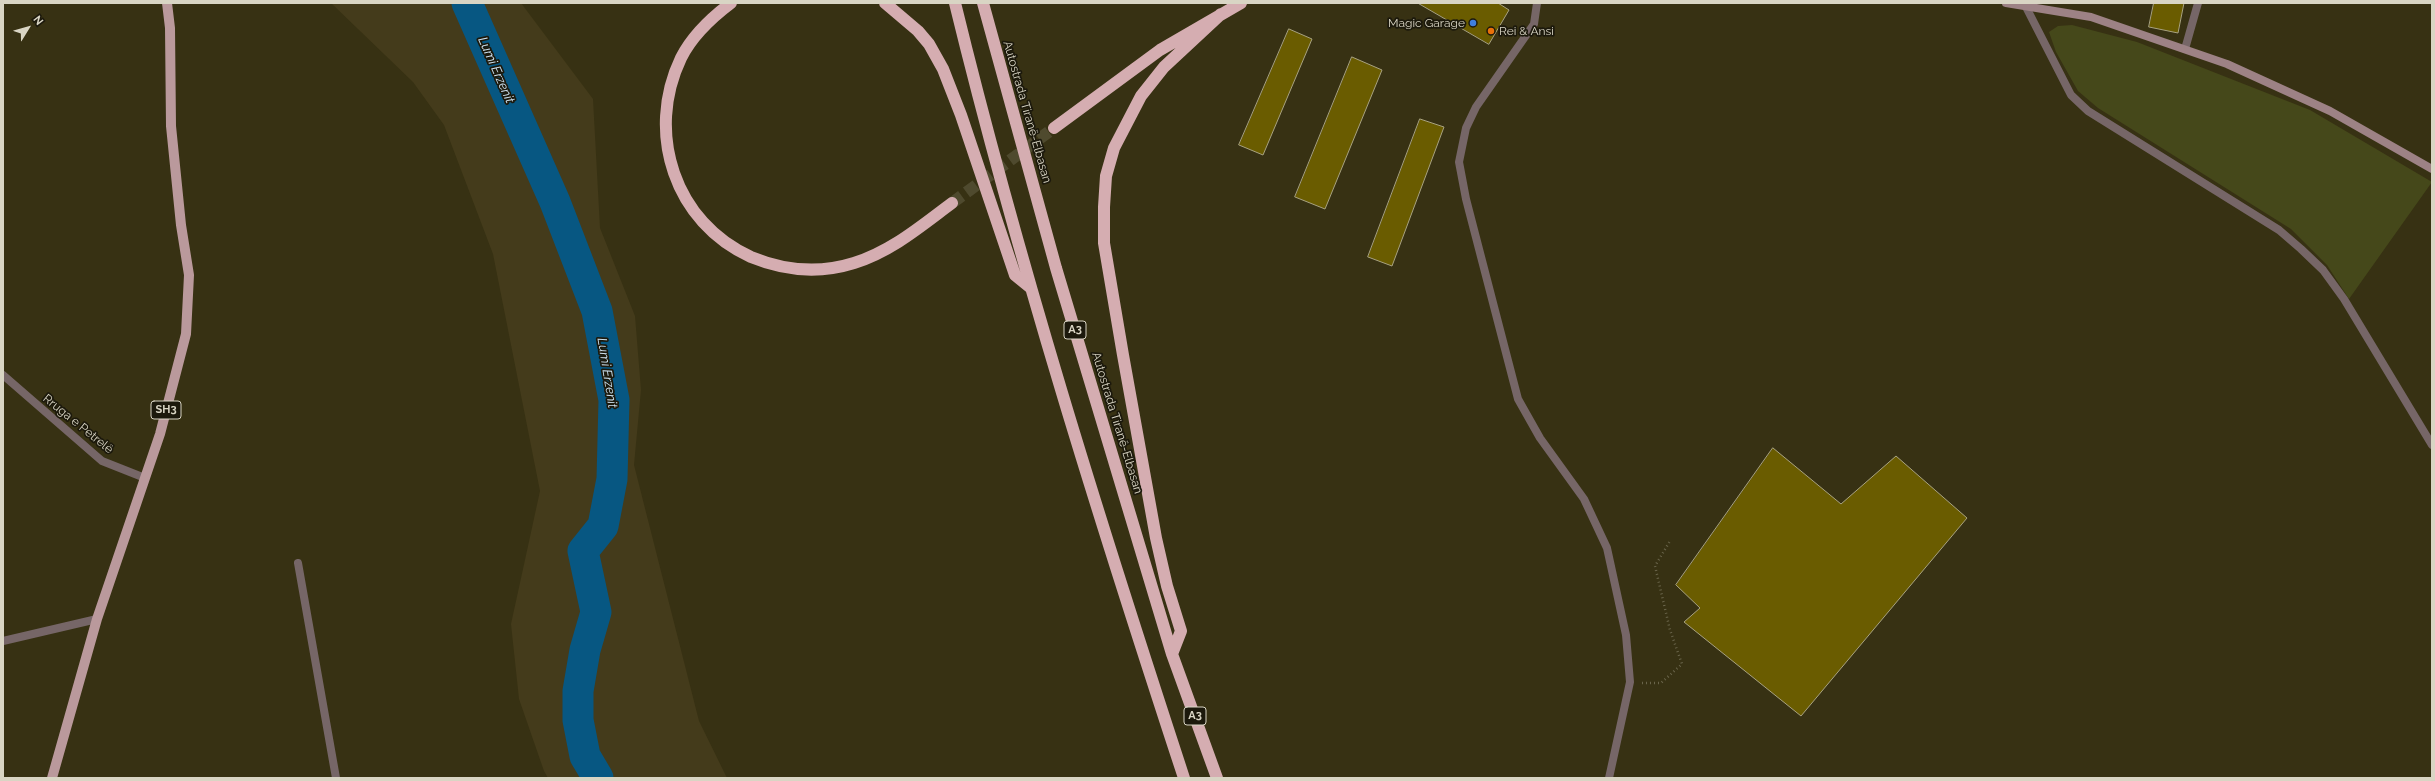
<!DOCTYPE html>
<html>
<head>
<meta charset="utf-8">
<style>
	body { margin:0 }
	#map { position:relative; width:2435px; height:781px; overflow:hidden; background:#373113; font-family:Raleway,sans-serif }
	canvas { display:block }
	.frame { position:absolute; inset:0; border:4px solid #d9d5c4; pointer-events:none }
	.north { position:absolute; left:8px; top:8px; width:40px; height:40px; -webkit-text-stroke:3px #1c190c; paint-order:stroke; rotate:53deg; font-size:11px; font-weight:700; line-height:16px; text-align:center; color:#d9d5c4 }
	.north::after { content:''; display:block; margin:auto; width:14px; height:18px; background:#d9d5c4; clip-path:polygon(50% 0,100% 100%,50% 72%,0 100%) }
</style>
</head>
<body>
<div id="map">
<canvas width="2435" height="781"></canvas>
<div class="frame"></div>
<div class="north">N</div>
</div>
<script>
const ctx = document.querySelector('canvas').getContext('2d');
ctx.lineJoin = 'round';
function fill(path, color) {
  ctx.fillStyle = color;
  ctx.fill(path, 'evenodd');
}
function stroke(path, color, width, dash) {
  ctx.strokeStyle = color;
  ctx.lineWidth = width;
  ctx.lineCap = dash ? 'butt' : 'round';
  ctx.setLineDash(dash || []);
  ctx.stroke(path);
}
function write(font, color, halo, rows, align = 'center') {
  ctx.font = font + ' Raleway,sans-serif';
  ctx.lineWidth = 3.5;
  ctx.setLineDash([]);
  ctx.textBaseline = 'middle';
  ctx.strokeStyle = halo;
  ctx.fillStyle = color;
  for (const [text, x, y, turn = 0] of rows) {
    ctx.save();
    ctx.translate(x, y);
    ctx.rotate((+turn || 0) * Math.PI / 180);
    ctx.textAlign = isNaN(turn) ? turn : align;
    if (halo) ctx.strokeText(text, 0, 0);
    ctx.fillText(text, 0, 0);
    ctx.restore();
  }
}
fill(new Path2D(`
	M2072,25L2137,42L2310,110L2432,182L2349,299L2327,265L2291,229L2098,108L2078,91L2056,52L2049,32L2058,26Z`), '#45481a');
fill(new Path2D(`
	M331,3H521L593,99L600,228L635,316L641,390L634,465L699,721L727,778H548L544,771L519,699L511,624L540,491L493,254L444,125L413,82Z`), '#443b1b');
stroke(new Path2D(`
	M467,3L555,202L597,311L614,400L612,479L603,526L583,551L596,612L585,650L578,691V720L585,756L598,778`), '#075782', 31);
const building = new Path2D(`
	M1418,3H1498L1509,10L1489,44Z
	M2154,3H2184L2178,33L2149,27Z
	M1289,29L1312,39L1263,155L1239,145Z
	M1352,57L1382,70L1325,209L1295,197Z
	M1420,119L1444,127L1392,266L1368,257Z
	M1773,448L1841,504L1896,456L1967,518L1801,716L1684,622L1700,608L1676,585Z`);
fill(building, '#6a5c00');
stroke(building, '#a8a280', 1);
stroke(new Path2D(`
	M952,203L1054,128`), '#4f4a2e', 12, [12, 6]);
stroke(new Path2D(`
	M1642,683H1661L1682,664L1670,630L1655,566L1670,541`), '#69644a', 2.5, [1, 3]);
stroke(new Path2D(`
	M2185,49L2198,3
	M298,563L336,778`), '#766667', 8);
stroke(new Path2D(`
	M1537,3L1534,24L1476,107L1466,128L1459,162L1466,199L1518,399L1540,438L1584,499L1607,548L1626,635L1630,682L1609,778
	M2026,7L2071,95L2088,111L2279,230L2301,249L2323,270L2344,299L2432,445
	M3,641L97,619`), '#766667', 8);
stroke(new Path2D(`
	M3,375L102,461L145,478`), '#766667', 8);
stroke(new Path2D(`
	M2006,3L2091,17L2227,64L2330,111L2432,169`), '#9d8285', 8);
stroke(new Path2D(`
	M52,778L97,619L160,434L186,334L189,275L181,225L171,126L170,28L167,3`), '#ba999c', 10);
stroke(new Path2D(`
	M731,3C711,18 692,36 681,58C645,133 675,223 751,257C785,271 819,274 854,263C892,251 921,226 952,203
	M885,3L918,31L929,44L943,69L961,115L1015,275L1031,288
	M955,3C1019,265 1100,522 1184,778
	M983,3L1056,268L1172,654L1217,778
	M1054,128L1160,50L1241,3
	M1172,654L1181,631L1167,586L1156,538L1123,355L1104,243V207L1106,176L1114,148L1141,96L1164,67L1221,14`), '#d5adb1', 12);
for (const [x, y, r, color] of [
	[1473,23,4,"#3f7fe0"],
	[1491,31,4,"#e8710a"]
]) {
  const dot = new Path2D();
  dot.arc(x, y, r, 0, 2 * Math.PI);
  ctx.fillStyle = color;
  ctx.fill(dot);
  stroke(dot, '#1c190c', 1.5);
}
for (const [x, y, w] of [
	[1075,330,22],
	[166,410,30],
	[1195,716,22]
]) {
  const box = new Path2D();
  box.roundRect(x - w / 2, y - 9, w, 18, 3);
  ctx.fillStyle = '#1c190c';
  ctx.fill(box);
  stroke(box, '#d9d5c4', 1);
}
write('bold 11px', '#d9d5c4', null, [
	["A3",1075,330],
	["SH3",166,410],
	["A3",1195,716]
]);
write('12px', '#d9d5c4', '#1c190c', [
	["Magic Garage",1465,23],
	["Rei & Ansi",1499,31,"left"]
], 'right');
write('12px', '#d9d5c4', '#1c190c', [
	["Autostrada Tiranë-Elbasan",1027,112,74],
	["Autostrada Tiranë-Elbasan",1117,423,73],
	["Rruga e Petrelë",78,424,39]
]);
write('italic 13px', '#d0e5f5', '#1c190c', [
	["Lumi Erzenit",496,70,66],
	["Lumi Erzenit",607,373,81]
]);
</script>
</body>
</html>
